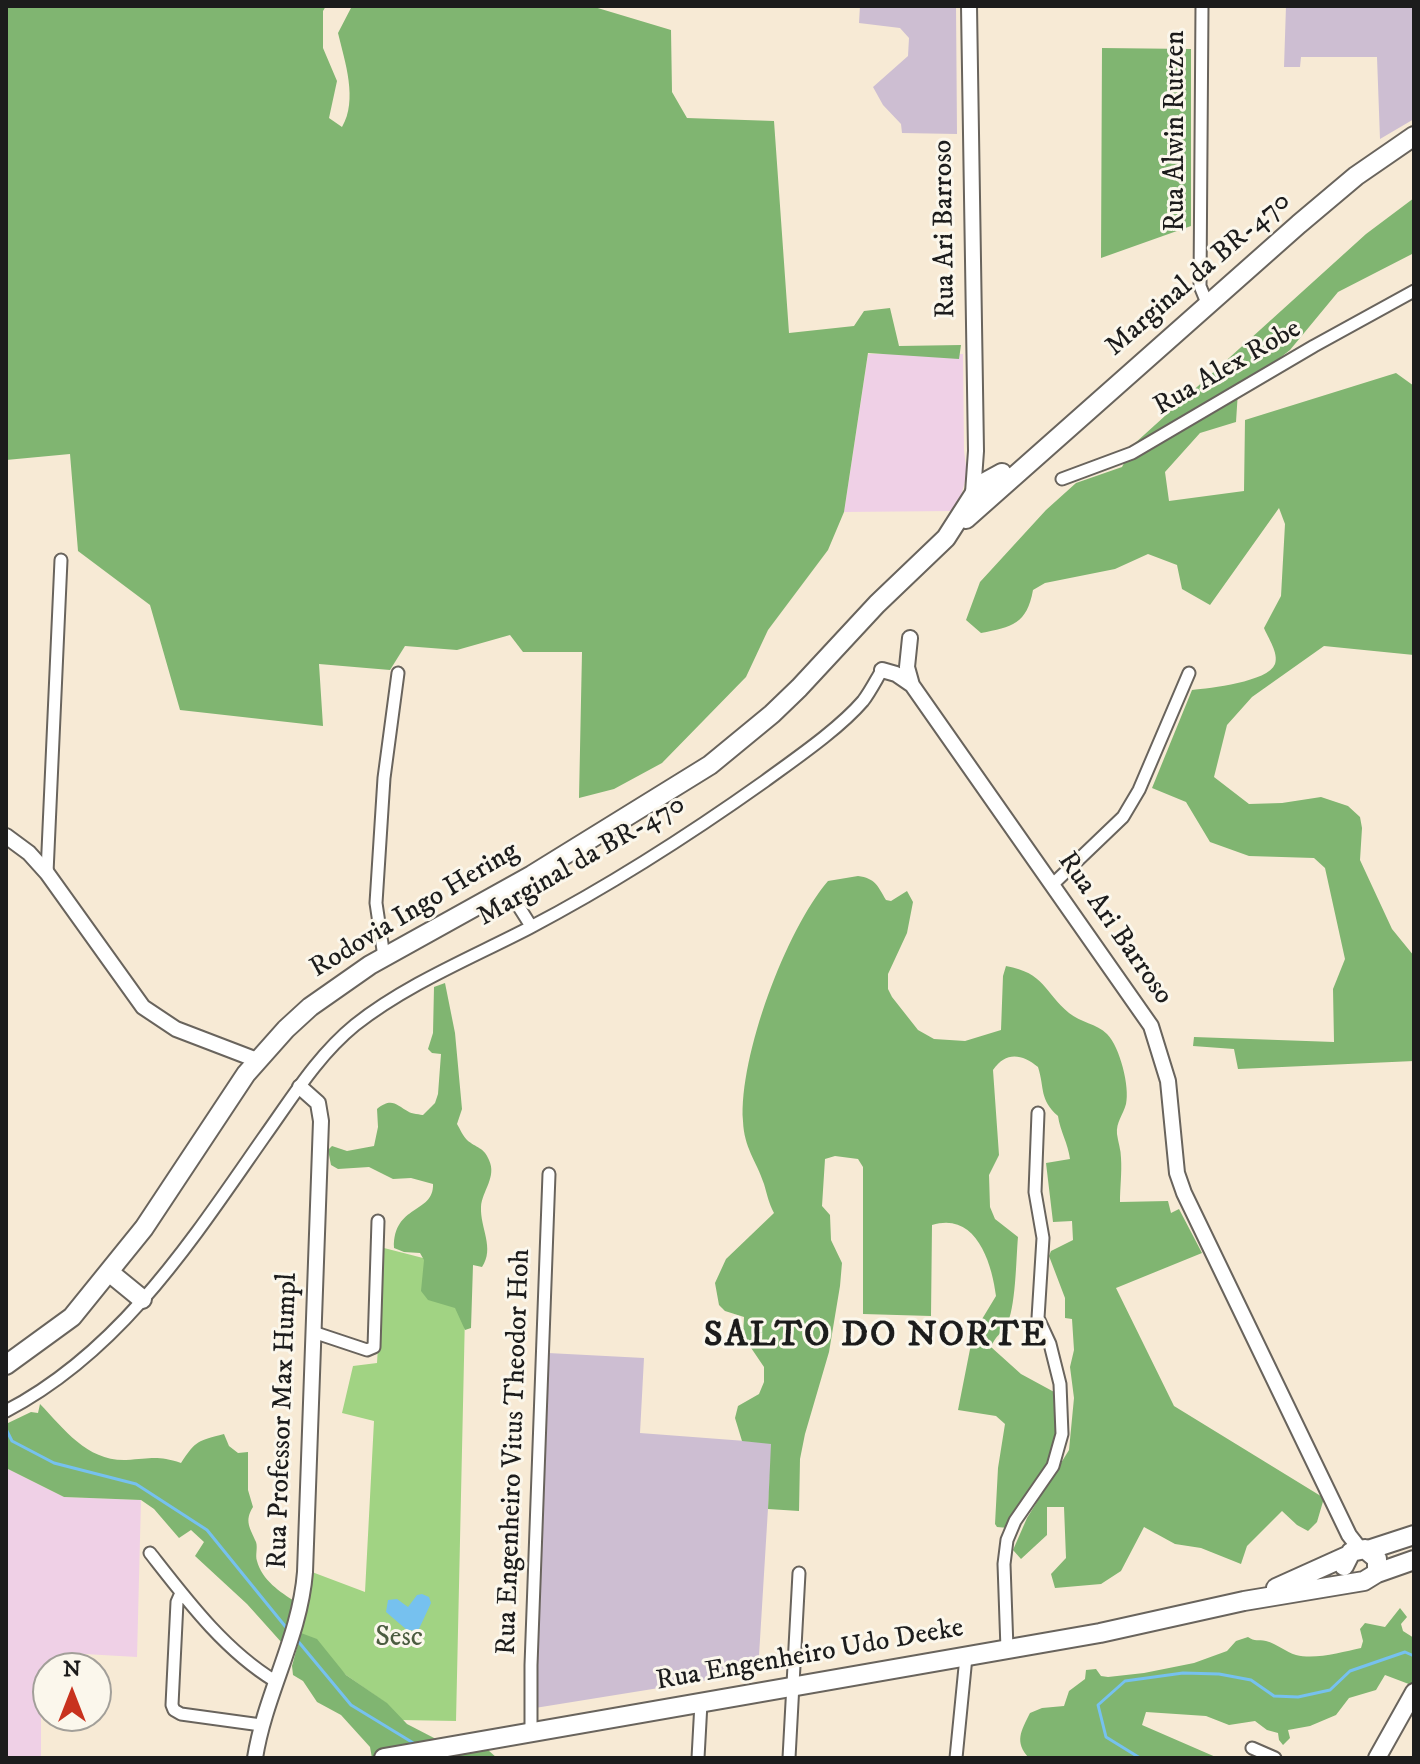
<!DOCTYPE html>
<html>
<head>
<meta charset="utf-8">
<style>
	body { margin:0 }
	#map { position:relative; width:1420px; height:1764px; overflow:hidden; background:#f7ead5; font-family:"IM FELL DW Pica",serif }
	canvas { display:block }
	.frame { position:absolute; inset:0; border:8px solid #1c1c1c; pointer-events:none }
	.north { position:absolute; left:32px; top:1652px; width:80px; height:80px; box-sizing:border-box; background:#fbf7ec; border:2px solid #a29f99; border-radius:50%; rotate:0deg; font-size:22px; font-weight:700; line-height:32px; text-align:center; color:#1c1c1c }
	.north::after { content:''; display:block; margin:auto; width:28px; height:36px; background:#c8321e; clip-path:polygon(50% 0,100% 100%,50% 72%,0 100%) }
</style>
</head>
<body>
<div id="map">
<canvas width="1420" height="1764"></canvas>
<div class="frame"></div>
<div class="north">N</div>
</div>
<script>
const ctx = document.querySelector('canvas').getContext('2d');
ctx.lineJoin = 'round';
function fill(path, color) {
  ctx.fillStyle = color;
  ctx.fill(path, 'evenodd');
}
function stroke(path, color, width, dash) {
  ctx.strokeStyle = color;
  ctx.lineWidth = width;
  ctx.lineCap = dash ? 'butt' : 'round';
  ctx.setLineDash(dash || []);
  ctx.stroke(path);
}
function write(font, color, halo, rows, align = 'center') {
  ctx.font = font + ' "IM FELL DW Pica",serif';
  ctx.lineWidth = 6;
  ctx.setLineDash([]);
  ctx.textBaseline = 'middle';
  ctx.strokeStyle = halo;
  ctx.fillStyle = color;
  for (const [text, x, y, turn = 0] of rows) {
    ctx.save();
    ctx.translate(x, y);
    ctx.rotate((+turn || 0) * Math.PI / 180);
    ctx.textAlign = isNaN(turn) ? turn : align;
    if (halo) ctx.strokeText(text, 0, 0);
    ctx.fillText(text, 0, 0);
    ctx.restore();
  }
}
fill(new Path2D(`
	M868,354H963L964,451L967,474L959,503L951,511L844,512Z
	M6,1468L64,1497L141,1500L137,1657L67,1653L61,1668H48V1699L41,1715V1758H6Z`), '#efd0e6');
fill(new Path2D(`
	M860,6H956L957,134L902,133L901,124L883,105L873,87L908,56L909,38L900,28L859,23Z
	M1286,6H1414V119L1380,139L1377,57H1301L1300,67H1284Z
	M548,1353L644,1358L640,1433L772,1443L758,1672L535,1708Z`), '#cdbed2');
fill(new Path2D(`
	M384,1248L466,1269L456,1721L401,1720L386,1703L346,1675L301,1633L312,1572L365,1592L374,1421L342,1413L353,1366L377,1363Z`), '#a1d383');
fill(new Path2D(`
	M6,6H326L323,11V48L337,81L329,118L342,127C358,100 345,62 338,33L352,6H591L671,30L672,92L687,118L774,121L789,333L854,326L864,311L890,308L899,346L961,345L959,359L868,353L844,512L828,550L768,630L746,677L662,763L614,789L579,798L582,652H523L510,635L457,650L405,646L390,670L319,664L323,726L180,710L150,605L78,551L70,454L6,460Z
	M1102,48L1191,49V226L1101,258Z
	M1414,198V253L1338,292L1290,350L1238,391L1236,422L1200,433L1165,472L1169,501L1244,491L1245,420L1396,373L1414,386V655L1324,646L1252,697L1227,725L1214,777L1249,804L1282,803L1321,797L1348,806L1360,817L1362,828L1360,860L1392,929L1414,956V1061L1238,1069L1234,1049L1193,1046L1194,1037L1334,1042L1333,989L1345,959L1325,868L1314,858L1249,856L1210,842L1186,802L1152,788L1192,690C1210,688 1268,682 1275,664C1279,653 1268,638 1264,628L1281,596L1285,524L1279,508L1210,605L1182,589L1177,565L1148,554L1115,569L1045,583L1033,590C1027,624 1012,627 981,633L966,620L980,582L1046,510L1076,483L1122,467L1134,444L1366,234Z
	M858,876C875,878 878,886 886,900L891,901L907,891L913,902L907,933L888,974V989L892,997L918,1030L934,1039L965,1041L1001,1030L1003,976L1006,966C1045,973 1044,992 1069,1013C1080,1022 1097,1024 1107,1034C1120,1047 1130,1087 1126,1104C1123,1115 1116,1122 1117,1134C1118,1142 1121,1150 1121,1158C1122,1173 1120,1187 1120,1202L1168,1201L1171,1213L1179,1209L1202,1253L1116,1288L1174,1406L1324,1498L1317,1522L1308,1531L1297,1525L1282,1511L1247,1546L1241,1564L1201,1548L1175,1544L1144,1527L1121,1571L1101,1584L1055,1588L1051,1574L1066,1558L1064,1507H1047V1535L1021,1559L1013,1550L1027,1518L1069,1450L1074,1398L1070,1367L1074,1350L1072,1319L1065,1318V1298L1049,1256L1051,1251L1073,1240L1072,1221L1053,1222L1046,1163L1070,1159C1068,1143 1060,1131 1058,1116C1039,1099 1045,1089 1038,1067C1022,1054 1006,1051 993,1070L999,1155L989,1175L990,1207L995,1219L1018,1237C1016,1258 1016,1310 1006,1326C1000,1335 996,1335 991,1347L1021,1374L1056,1393L1058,1427L1047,1467L1008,1528L997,1527L995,1524L998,1468L1005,1424L996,1416L958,1410L973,1334L996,1296C992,1263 976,1211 932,1225L931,1316L863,1314V1167L858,1159L835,1156L825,1159L822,1206L830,1215L831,1240L842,1263L840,1286L829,1352L805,1434L800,1459L799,1511L768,1509L771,1444L742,1441L735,1418L738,1406L759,1394L764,1382V1367L743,1336L744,1317L725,1311L719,1305L715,1283L726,1259L774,1213C769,1204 767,1194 764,1184C756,1160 744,1148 743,1121C739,1056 786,930 828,881Z
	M445,983L455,1033L462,1109L457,1124C460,1129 463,1136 467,1140C476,1148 484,1147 489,1160C497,1177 482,1191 481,1207C480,1228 495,1248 482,1267L473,1265L471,1328L465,1330L455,1308L428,1300L421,1291L424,1260L420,1253L404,1252L394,1248C393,1204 434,1214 433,1184L411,1178L393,1179L369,1167L338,1169L331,1165L328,1150L332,1146L347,1151L374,1146L378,1127L377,1109C392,1097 396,1105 409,1112C410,1113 422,1115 423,1115L435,1103L438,1094L441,1054L432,1053L428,1049L433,1033L434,987Z
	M40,1404C65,1430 87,1461 126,1460C151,1459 156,1455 181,1463C196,1440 198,1441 224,1434L229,1446L238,1453L248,1452V1490L253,1507C244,1521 250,1528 256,1542C258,1548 255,1555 257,1561C262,1580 280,1592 296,1602L282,1643L247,1604L195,1556L204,1542L191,1530L179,1538L154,1509L141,1500L64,1497L6,1468V1424L31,1412L38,1413Z
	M1400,1608L1407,1617L1401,1624L1403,1631L1414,1638V1686L1385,1675L1376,1690L1349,1698L1336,1715L1310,1726L1288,1730L1290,1738L1283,1745L1279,1740L1278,1733L1267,1730L1255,1721L1229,1725L1206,1716L1146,1712L1142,1725L1218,1758H1029C1014,1742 1021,1731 1030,1713L1042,1708L1064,1706L1069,1691L1085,1679L1086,1670L1096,1669L1101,1676L1108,1677L1144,1673L1194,1663L1227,1651L1236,1641L1248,1637C1255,1642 1258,1639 1266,1641C1277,1644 1286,1652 1296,1655C1315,1660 1342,1652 1361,1648L1363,1641L1360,1629L1365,1623L1385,1627Z
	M301,1633L317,1639L346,1675L387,1703L407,1724L463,1753L488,1750L497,1758H372L370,1747L341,1715L317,1702L303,1681L293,1675L292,1666Z`), '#80b571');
fill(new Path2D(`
	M422,1594L429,1597L431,1603L418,1631L407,1630L386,1612L388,1600L397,1599L408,1607L417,1595Z`), '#76c1ef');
stroke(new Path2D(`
	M6,1429L12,1441L54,1463L136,1484L207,1530L289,1631
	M297,1640L351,1705L415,1744
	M1140,1758L1106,1737L1098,1705L1125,1681L1183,1673L1219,1674L1251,1680L1274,1696L1298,1697L1330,1690L1350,1671L1405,1652L1414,1656`), '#76c1ef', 3);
const minor = new Path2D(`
	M1202,6L1200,286L1207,303
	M1062,479L1132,453L1314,346L1414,291
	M47,873L61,560
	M1052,885L1123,817L1139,790L1189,673
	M507,888L531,926
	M384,957L376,903L384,778L398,673
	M313,1332L367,1350L374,1347L378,1221
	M6,1411C121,1351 192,1240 264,1137C292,1098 317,1056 355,1025C407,984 471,958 529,928C611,885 689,835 765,781C795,759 839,729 863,701C870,692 876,680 882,670
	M150,1553C186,1599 224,1650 275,1681
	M181,1593L177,1602L172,1705L174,1710L181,1714L261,1725
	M1007,1649L1004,1564L1007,1540L1015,1521L1053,1466L1062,1434L1060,1384L1050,1344L1038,1318L1043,1238L1035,1192L1038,1113
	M531,1733V1665L549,1174
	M1252,1748L1275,1758
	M698,1758L701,1703
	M789,1758L799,1573
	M956,1758L966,1657`);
const tertiary = new Path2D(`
	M969,6L976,451L973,493
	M910,638L907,667L912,685
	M882,670L896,674L912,685L1151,1026L1168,1081L1177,1173L1184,1193L1349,1535L1360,1549
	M6,836L29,853L47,873L143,1007L176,1029L257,1060
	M255,1758C265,1694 300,1637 305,1572L321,1121L318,1103L300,1087`);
const secondary = new Path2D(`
	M1377,1758L1414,1692`);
const primary = new Path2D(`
	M1368,1550L1414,1535
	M1344,1566L1351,1552L1365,1549L1377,1559V1573
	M1276,1588L1347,1556
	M384,1758L1100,1633L1244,1601L1364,1581L1377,1573L1414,1560`);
const trunk = new Path2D(`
	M966,519L1299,224L1356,176L1414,136
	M109,1272L142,1299
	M6,1365L72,1317L144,1228L246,1074L286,1029L310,1007L370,965L532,875L710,765L772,714L799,688L877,604L946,538L980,485L1002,473`);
stroke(minor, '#69645d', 15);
stroke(tertiary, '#69645d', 18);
stroke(secondary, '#69645d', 20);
stroke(primary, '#69645d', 22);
stroke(trunk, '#69645d', 22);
stroke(minor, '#fff', 11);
stroke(tertiary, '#fff', 14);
stroke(secondary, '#fff', 16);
stroke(primary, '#fff', 18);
stroke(trunk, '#fff', 18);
write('28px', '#1c1c1c', '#fbf7ec', [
	["Rua Alwin Rutzen",1177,131,-90],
	["Rua Ari Barroso",946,229,-91],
	["Marginal da BR-470",1199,275,-41],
	["Rua Alex Robe",1228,369,-30],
	["Marginal da BR-470",582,862,-30],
	["Rodovia Ingo Hering",415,911,-31],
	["Rua Ari Barroso",1114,929,55],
	["Rua Professor Max Humpl",284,1421,-88],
	["Rua Engenheiro Vitus Theodor Hoh",515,1452,-88],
	["Rua Engenheiro Udo Deeke",810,1656,-10]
]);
write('28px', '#4b5c40', '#fbf7ec', [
	["Sesc",399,1639]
]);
ctx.letterSpacing = '2px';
write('bold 36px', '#1c1c1c', '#fbf7ec', [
	["SALTO DO NORTE",876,1338]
]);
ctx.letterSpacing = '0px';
</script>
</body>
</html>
